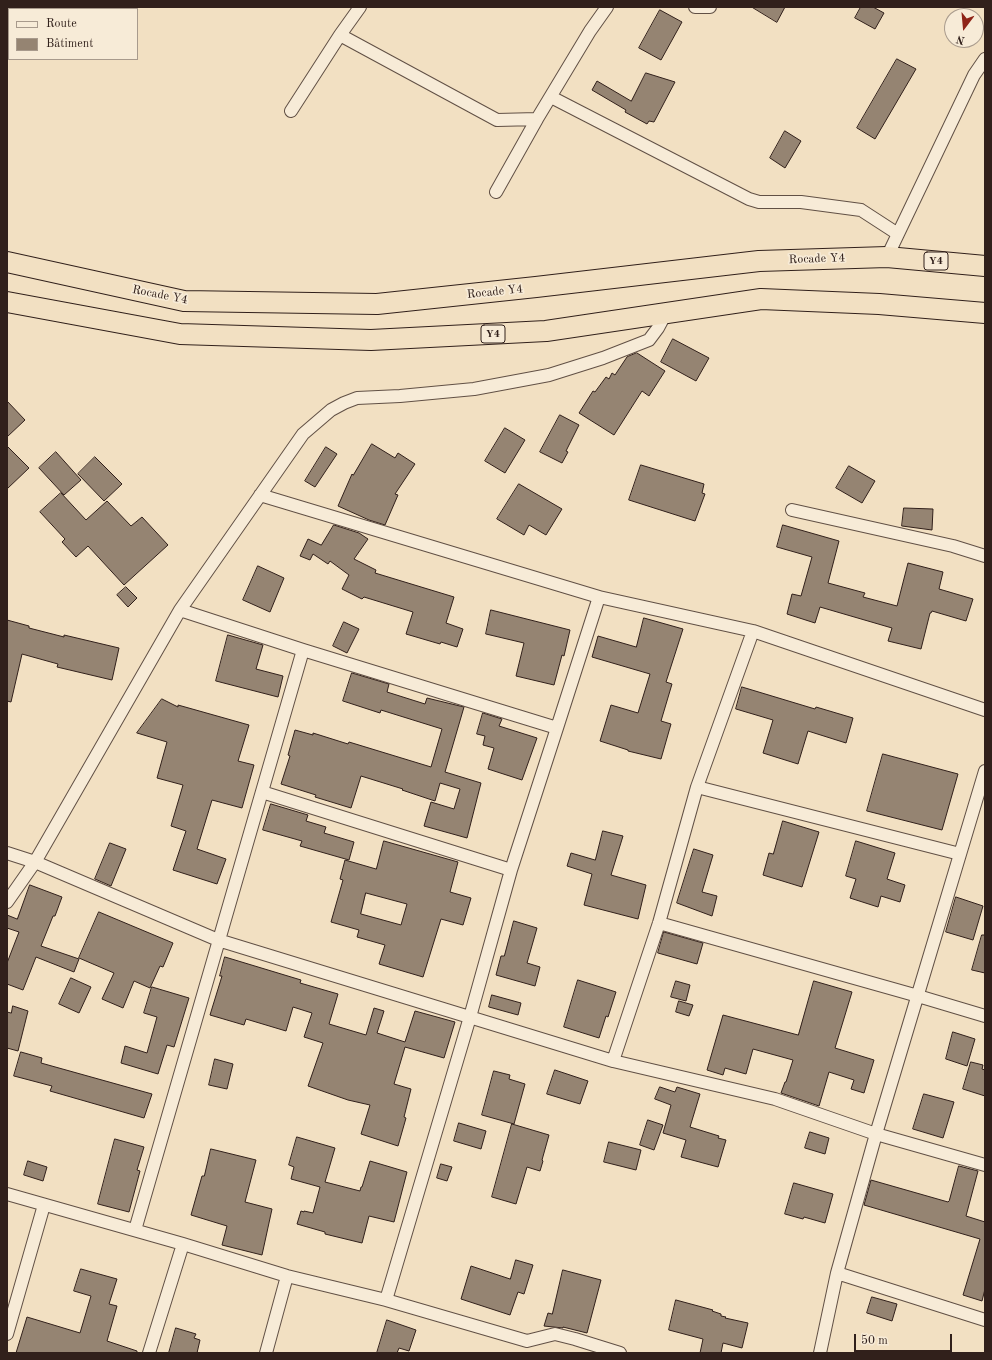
<!DOCTYPE html>
<html>
<head>
<meta charset="utf-8">
<style>
	body { margin:0 }
	#map { position:relative; width:992px; height:1360px; overflow:hidden; background:#f2e0c2; font-family:"Old Standard TT",serif }
	canvas { display:block }
	.frame { position:absolute; inset:0; border:8px solid #31201b; pointer-events:none }
	.legend { position:absolute; left:8px; top:8px; width:130px; height:52px; box-sizing:border-box; background:#f7ebd7; border:1px solid #a89a8c; margin:0; padding:5px 7px; list-style:none; font-size:12px; color:#31201b }
	.legend li { display:flex; align-items:center; gap:8px; height:20px }
	.legend b { width:20px; border:1px solid #a89a8c }
	.north { position:absolute; left:944px; top:8px; width:40px; height:40px; box-sizing:border-box; background:#f7ebd7; border:1px solid #a89a8c; border-radius:50%; rotate:196deg; font-size:11px; font-weight:700; line-height:16px; text-align:center; color:#31201b }
	.north::after { content:''; display:block; margin:auto; width:14px; height:18px; background:#8f2418; clip-path:polygon(50% 0,100% 100%,50% 72%,0 100%) }
	.scale { position:absolute; left:854px; top:1334px; width:98px; height:18px; box-sizing:border-box; border:2px solid #31201b; border-top:0; padding-left:5px; font-size:12px; line-height:14px; white-space:nowrap; color:#31201b; -webkit-text-stroke:3px #f7ebd7; paint-order:stroke }
</style>
</head>
<body>
<div id="map">
<canvas width="992" height="1360"></canvas>
<div class="frame"></div>
<ul class="legend">
<li><b style="height:5px;background:#f7ebd7"></b>Route</li>
<li><b style="height:11px;background:#958472"></b>Bâtiment</li>
</ul>
<div class="north">N</div>
<div class="scale">50 m</div>
</div>
<script>
const ctx = document.querySelector('canvas').getContext('2d');
ctx.lineJoin = 'round';
function fill(path, color) {
  ctx.fillStyle = color;
  ctx.fill(path, 'evenodd');
}
function stroke(path, color, width, dash) {
  ctx.strokeStyle = color;
  ctx.lineWidth = width;
  ctx.lineCap = dash ? 'butt' : 'round';
  ctx.setLineDash(dash || []);
  ctx.stroke(path);
}
function write(font, color, halo, rows, align = 'center') {
  ctx.font = font + ' "Old Standard TT",serif';
  ctx.lineWidth = 3.5;
  ctx.setLineDash([]);
  ctx.textBaseline = 'middle';
  ctx.strokeStyle = halo;
  ctx.fillStyle = color;
  for (const [text, x, y, turn = 0] of rows) {
    ctx.save();
    ctx.translate(x, y);
    ctx.rotate((+turn || 0) * Math.PI / 180);
    ctx.textAlign = isNaN(turn) ? turn : align;
    if (halo) ctx.strokeText(text, 0, 0);
    ctx.fillText(text, 0, 0);
    ctx.restore();
  }
}
const building = new Path2D(`
	M752,7H785L777,22Z
	M861,7H873L884,13L875,29L855,18Z
	M660,10L682,22L661,60L639,48Z
	M897,59L916,69L875,139L857,128Z
	M646,73L675,82L654,122L649,121L647,124L625,112L626,110L592,90L597,81L631,101Z
	M785,131L801,141L785,168L770,158Z
	M673,339L709,358L696,381L661,362Z
	M637,353L665,371L649,396L642,391L614,435L579,413L593,391L595,392L606,377L609,379L612,373L615,375L627,357Z
	M7,401L25,420L7,437Z
	M560,415L579,425L566,451L568,452L562,463L540,452Z
	M505,428L525,440L505,473L485,461Z
	M372,444L395,458L398,453L415,464L395,494L398,495L385,525L369,520L338,506L352,474L353,475Z
	M7,446L29,468L7,489Z
	M326,447L337,454L315,487L305,481Z
	M56,452L81,480L64,495L39,468Z
	M95,457L122,484L104,501L78,474Z
	M641,465L704,484L702,493L705,494L695,521L629,500Z
	M849,466L875,481L862,503L836,488Z
	M519,484L562,509L546,535L529,525L524,535L497,519Z
	M61,493L86,520L107,501L131,526L142,517L168,545L124,585L88,546L76,557L62,542L65,539L40,512Z
	M904,508L933,509L932,530L902,526Z
	M334,525L359,533L368,539L354,559L376,570L375,573L454,597L446,623L463,629L457,647L441,642L440,644L406,634L413,612L364,597L362,599L342,589L349,575L330,561L328,564L313,554L310,560L300,556L308,539L321,545Z
	M783,525L839,541L828,583L865,593L863,597L897,606L908,563L943,572L939,589L973,599L966,621L932,611L931,613H930L921,649L888,641L892,628L820,607L815,623L787,614L792,594L801,596L812,557L777,547Z
	M258,566L284,578L270,612L243,600Z
	M126,587L137,598L128,607L117,595Z
	M491,610L570,630L564,656L562,655L554,685L516,676L524,643L486,634Z
	M644,618L683,629L666,682L672,684L661,721L671,724L661,759L628,751V750L600,741L611,705L638,713L650,674L592,657L598,636L636,647Z
	M7,620L29,626V628L64,637V635L119,648L112,680L57,667L58,664L22,654L11,702L7,701Z
	M344,622L359,629L347,653L333,646Z
	M228,635L263,645L256,669L283,676L278,697L216,681Z
	M352,673L389,684L387,692L425,704L427,698L464,707L445,772L481,783L467,838L424,826L431,802L454,809L460,789L440,783L435,801L402,790L403,789L361,776L351,808L315,797L316,795L281,784L290,756L288,755L295,730L313,735V733L348,744L349,742L431,767L442,729L381,710L380,713L343,701Z
	M742,687L815,709L816,707L853,718L846,743L808,731L798,764L763,753L773,720L736,709Z
	M162,699L178,707V705L249,725L238,761L254,765L242,808L212,800L197,849L226,859L217,884L173,870L186,831L171,826L183,785L157,778L167,742L137,733Z
	M483,713L502,719L499,726L537,738L522,780L488,769L494,748L483,745L485,736L477,734Z
	M883,754L958,774L942,830L867,811Z
	M271,804L308,815L306,821L326,827L324,833L354,842L349,860L300,846L302,841L263,830Z
	M783,821L819,832L802,887L763,875L769,853L773,854Z
	M603,831L623,836L611,875L646,885L638,919L584,905L592,874L567,866L571,853L595,860Z
	M384,841L458,862L450,892L471,898L463,925L441,919L423,977L379,964L385,945L357,937L359,930L331,922L343,880L340,879L345,860L376,869ZM366,893L407,904L401,925L361,914Z
	M856,841L895,853L887,879L905,885L900,902L881,896L878,907L850,898L856,879L846,876Z
	M110,843L126,849L111,886L95,879Z
	M694,849L713,855L702,892L717,896L712,916L677,903Z
	M30,885L62,897L55,916H53L41,946L79,959L74,972L36,957L23,990L7,984V963L19,932L7,928V915L17,919Z
	M956,897L983,906L973,940L946,932Z
	M99,912L173,943L163,967L160,966L150,988L134,981L123,1008L102,999L114,973L79,958Z
	M514,921L537,928L527,963L540,967L535,986L496,975L501,956H504Z
	M664,932L703,943L697,964L658,953Z
	M982,935H985V973L972,970Z
	M225,957L301,980L300,983L338,994L329,1024L366,1035L374,1008L384,1011L377,1033L405,1042L415,1011L455,1022L444,1058L405,1047L394,1084L411,1089L404,1117L406,1118L398,1146L361,1134L370,1105L348,1100L308,1086L323,1043L304,1037L312,1013L293,1007L286,1031L246,1019L244,1025L210,1015L222,976H220Z
	M71,978L91,987L79,1013L59,1004Z
	M578,980L616,992L608,1017L606,1016L599,1038L564,1027Z
	M676,981L690,985L686,1001L671,997Z
	M814,981L852,992L835,1048L874,1060L864,1093L851,1089L854,1080L829,1072L819,1106L781,1093L785,1082H786L793,1060L753,1049L746,1074L725,1068L723,1075L707,1070L723,1015L798,1035Z
	M152,987L189,998L174,1047L167,1045L158,1074L121,1063L125,1046L147,1053L157,1017L144,1013Z
	M492,995L521,1003L518,1015L489,1007Z
	M679,1001L693,1005L689,1016L676,1012Z
	M13,1006L28,1011L18,1051L7,1048V1012L11,1013Z
	M953,1032L975,1039L967,1066L946,1059Z
	M21,1052L42,1058L41,1063L152,1094L144,1118L50,1091L52,1086L14,1076Z
	M215,1059L233,1064L227,1089L209,1085Z
	M971,1062L983,1065L982,1069L985,1070V1096L963,1089Z
	M555,1070L588,1081L580,1104L547,1094Z
	M494,1071L510,1075L509,1079L525,1084L514,1124L482,1115Z
	M660,1087L675,1092L677,1087L700,1094L690,1127L719,1136L718,1138L726,1140L718,1167L681,1157L686,1140L663,1133L671,1105L655,1099Z
	M924,1094L954,1102L943,1138L913,1129Z
	M648,1120L663,1125L654,1150L640,1145Z
	M459,1123L486,1131L481,1149L454,1141Z
	M512,1124L549,1135L542,1160L543,1161L540,1171L527,1167L516,1204L492,1197Z
	M810,1132L829,1138L825,1154L805,1148Z
	M297,1137L335,1148L325,1182L360,1191L361,1187H362L370,1161L407,1172L394,1222L369,1216L362,1243L325,1234V1232L297,1224L301,1211L304,1212V1211L313,1213L320,1187L291,1179L294,1167L289,1165Z
	M115,1139L144,1147L137,1170L140,1171L129,1212L98,1204Z
	M609,1142L641,1150L636,1170L604,1162Z
	M211,1149L256,1160L245,1202L272,1209L262,1255L222,1245L227,1226L191,1215L202,1176H204Z
	M28,1161L47,1167L43,1181L24,1175Z
	M441,1164L452,1167L447,1181L437,1178Z
	M959,1166L978,1171L966,1216L985,1222V1289L982,1301L963,1295L980,1239L864,1205L871,1180L948,1202L949,1201Z
	M794,1183L833,1194L825,1223L804,1217L803,1219L785,1214Z
	M516,1260L533,1265L524,1294L518,1292L510,1315L461,1299L471,1266L510,1279Z
	M81,1269L117,1279L109,1304L117,1306L107,1341L137,1351V1353H16L27,1317L80,1333L91,1296L74,1291Z
	M563,1270L601,1280L587,1333L563,1327V1328L544,1326L548,1313L552,1314Z
	M872,1297L897,1304L892,1321L867,1313Z
	M676,1300L713,1310L712,1311L721,1314V1316L726,1317L725,1318L748,1323L742,1348L723,1343L721,1353H700L703,1339L669,1330Z
	M387,1320L416,1330L409,1351L399,1348L397,1353H377Z
	M176,1328L196,1334L194,1338L200,1340L197,1353H169Z`);
fill(building, '#958472');
stroke(building, '#31201b', 1);
const minor = new Path2D(`
	M695,7H710
	M340,35L497,120L537,119
	M551,97L749,199L759,202H801L861,210L898,234
	M291,111L340,35L360,7
	M496,192L537,119L590,31L607,7
	M887,257L974,75L985,59
	M260,495L599,597L753,631L985,710
	M792,510L953,546L985,556
	M180,610L303,650L557,728
	M697,787L960,854
	M262,792L511,870
	M7,853L35,862L218,940L613,1061L775,1099L876,1134L985,1165
	M7,902L35,862L180,610L303,434L331,410L344,403L357,398L400,396L474,389L549,375L603,358L649,340L658,328L666,313
	M659,923L918,996L985,1016
	M613,1061L659,923L697,787L753,631
	M7,1194L183,1244L287,1276L386,1300L527,1341L555,1334L575,1339L620,1353
	M135,1230L303,650
	M837,1273L985,1320
	M386,1300L470,1017L511,870L557,728L599,597
	M7,1334L44,1205
	M149,1353L183,1244
	M266,1353L287,1276
	M820,1353L837,1273L876,1134L985,771`);
const trunk = new Path2D(`
	M7,262L184,301L377,304L536,287L759,261L887,257L985,266
	M7,302L180,334L371,340L546,331L761,299L879,304L985,313`);
stroke(minor, '#615045', 14);
stroke(trunk, '#31201b', 22);
stroke(minor, '#f7ebd7', 12);
stroke(trunk, '#f2e0c2', 20);
for (const [x, y, w] of [
	[936,261,24],
	[493,334,24]
]) {
  const box = new Path2D();
  box.roundRect(x - w / 2, y - 9, w, 18, 3);
  ctx.fillStyle = '#f7ebd7';
  ctx.fill(box);
  stroke(box, '#31201b', 1);
}
write('bold 11px', '#31201b', null, [
	["Y4",936,261],
	["Y4",493,334]
]);
write('12px', '#31201b', '#f7ebd7', [
	["Rocade Y4",817,259,-2],
	["Rocade Y4",495,292,-6],
	["Rocade Y4",160,295,11]
]);
</script>
</body>
</html>
